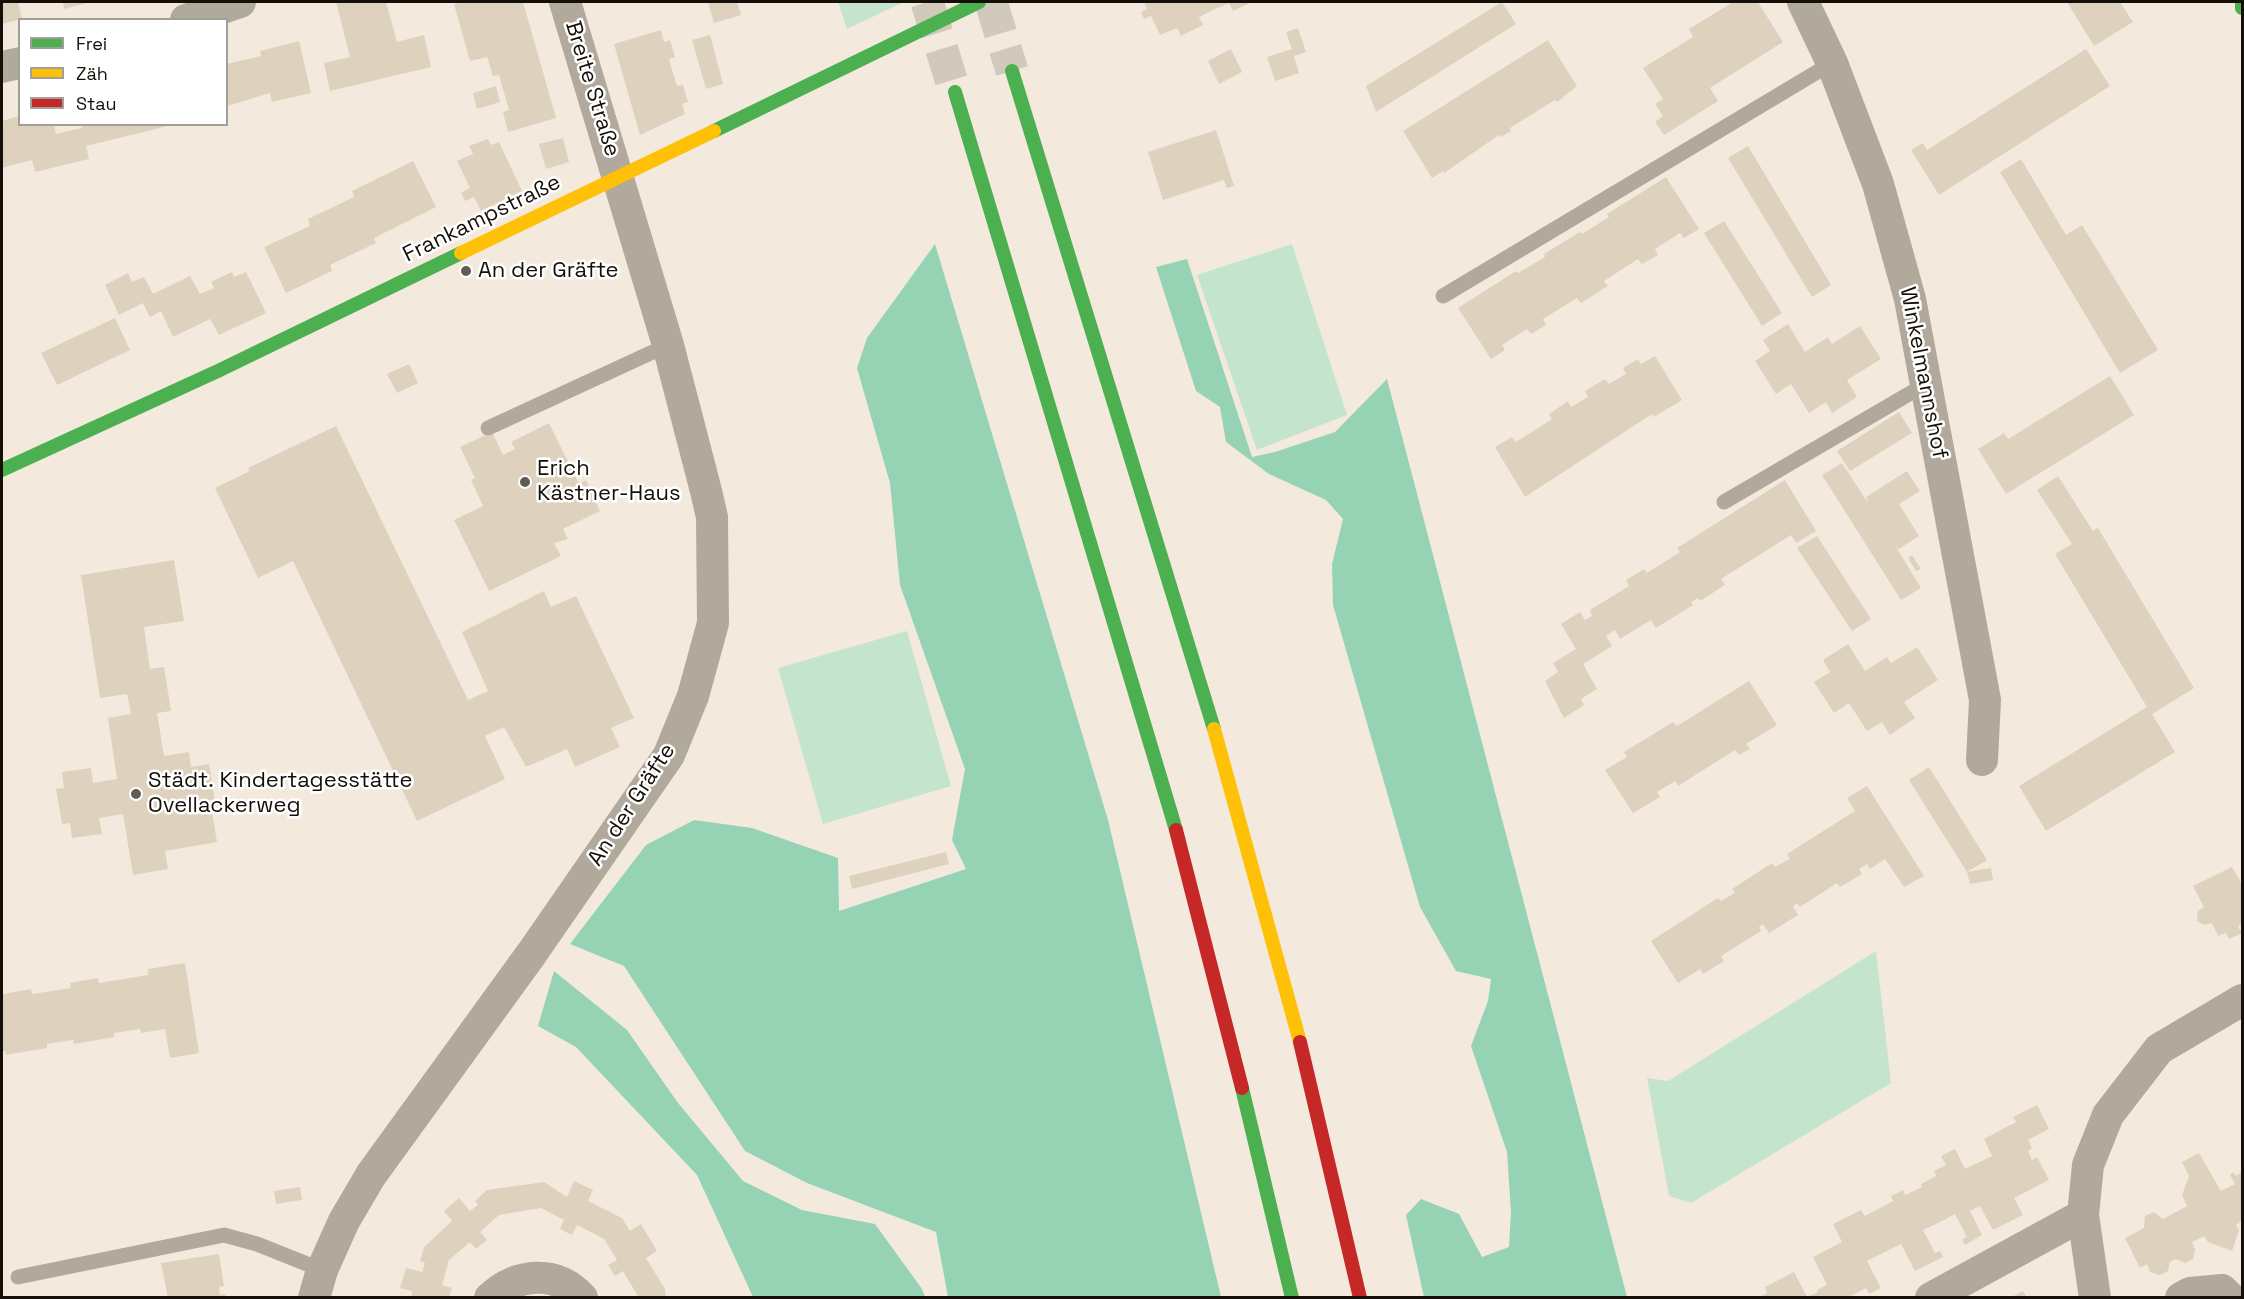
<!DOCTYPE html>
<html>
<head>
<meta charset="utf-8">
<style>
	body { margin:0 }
	#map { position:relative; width:2244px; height:1299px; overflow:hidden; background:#f3eadd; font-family:"Space Grotesk",sans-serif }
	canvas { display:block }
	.frame { position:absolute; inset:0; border:3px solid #140f08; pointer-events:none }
	.legend { position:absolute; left:18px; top:18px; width:210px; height:108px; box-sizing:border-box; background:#fff; border:2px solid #a19f9c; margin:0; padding:8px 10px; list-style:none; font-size:18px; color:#140f08 }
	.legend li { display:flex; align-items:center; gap:12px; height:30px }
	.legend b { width:30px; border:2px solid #a19f9c }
</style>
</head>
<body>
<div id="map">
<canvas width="2244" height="1299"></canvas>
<div class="frame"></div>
<ul class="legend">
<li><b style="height:8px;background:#4caf50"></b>Frei</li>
<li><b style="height:8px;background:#ffc107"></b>Zäh</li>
<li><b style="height:8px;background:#c62828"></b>Stau</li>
</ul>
</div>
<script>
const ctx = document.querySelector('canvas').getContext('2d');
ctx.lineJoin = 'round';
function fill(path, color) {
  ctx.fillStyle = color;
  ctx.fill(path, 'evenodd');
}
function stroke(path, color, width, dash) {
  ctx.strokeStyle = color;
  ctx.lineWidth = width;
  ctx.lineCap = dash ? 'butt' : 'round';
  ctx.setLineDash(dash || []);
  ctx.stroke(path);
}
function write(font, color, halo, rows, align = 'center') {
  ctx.font = font + ' "Space Grotesk",sans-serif';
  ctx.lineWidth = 5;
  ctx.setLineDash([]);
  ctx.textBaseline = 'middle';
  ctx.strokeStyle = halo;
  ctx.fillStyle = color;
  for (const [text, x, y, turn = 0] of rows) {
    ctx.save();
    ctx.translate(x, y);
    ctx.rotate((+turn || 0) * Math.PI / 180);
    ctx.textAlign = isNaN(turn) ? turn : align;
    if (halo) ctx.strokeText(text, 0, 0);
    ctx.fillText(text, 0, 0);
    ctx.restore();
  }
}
fill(new Path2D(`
	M838,2H904L847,29Z
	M1292,244L1347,415L1257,450L1197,275Z
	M907,631L951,786L823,824L778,668Z
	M1876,951L1891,1083L1691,1203L1669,1196L1647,1078L1668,1081Z`), '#c5e4ce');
fill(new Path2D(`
	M935,244L1108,820L1221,1297H948L936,1232L807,1183L745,1151L624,966L570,944L646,845L694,820L752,828L838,858L839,911L966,869L952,840L965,769L900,585L890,483L857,368L867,338Z
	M1187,259L1252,457L1275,452L1335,432L1387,379L1627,1297H1424L1406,1215L1421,1199L1459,1214L1482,1257L1509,1247L1511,1213L1507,1152L1471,1046L1488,1001L1491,979L1456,971L1420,907L1333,605L1332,564L1343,519L1326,500L1269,474L1226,442L1220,407L1196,391L1156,267Z
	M554,971L627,1030L678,1103L743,1181L802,1210L875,1224L922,1289L925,1297H753L697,1175L576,1047L538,1026Z`), '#95d3b4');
fill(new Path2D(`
	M2,2H18L22,19L2,24Z
	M63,2H91L64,9Z
	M336,2H386L397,42L424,35L431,67L330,91L324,63L350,57Z
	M462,2H523L556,118L508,132L503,112L509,110L499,75L493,76L487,57L470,61L454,4Z
	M708,2H737L741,15L714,23Z
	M1144,2H1252L1233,11L1229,3L1213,10L1199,17L1203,25L1181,36L1177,28L1160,35L1151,16L1144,19L1141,12L1147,9Z
	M1502,2L1516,24L1376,112L1366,86Z
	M1733,2H1758L1783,42L1710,88L1718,101L1664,135L1655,122L1663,116L1655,104L1663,99L1643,68L1693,37L1689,29Z
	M2067,2H2120L2133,22L2094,46Z
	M1298,28L1306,52L1294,56L1299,73L1275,81L1267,57L1292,49L1286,32Z
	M661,30L664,42L670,40L675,57L669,59L673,73L677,86L683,85L688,102L682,104L685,114L640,135L614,44Z
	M710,35L723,84L706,89L692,40Z
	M1548,40L1577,86L1557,102L1555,100L1510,128L1511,131L1500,137L1499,135L1444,173L1443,171L1432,178L1403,131Z
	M299,41L311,93L272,102L270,93L227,106L226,64L261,56L260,51Z
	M1231,49L1242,72L1219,84L1208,61Z
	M2086,49L2110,86L1939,195L1911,150L1923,143L1927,150Z
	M496,86L500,102L477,109L473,93Z
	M20,116V124H54L56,134L82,128L81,124L172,125L86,146L89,159L35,172L32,160L2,168V121Z
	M1216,130L1234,186L1227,188L1224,180L1163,200L1148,152Z
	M563,138L569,162L546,169L539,144Z
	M488,139L491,145L499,142L522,191L481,211L474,197L465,201L461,193L470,188L457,161L473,154L469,146Z
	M1748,146L1831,285L1812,297L1728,158Z
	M2021,159L2066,235L2082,225L2158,350L2120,373L2000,172Z
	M413,161L436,207L374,238L376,243L330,265L332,271L286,293L264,247L310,226L308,219L354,197L352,191Z
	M1666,177L1699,229L1684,238L1680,233L1655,249L1658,255L1642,264L1638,259L1604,281L1608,286L1581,303L1577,298L1543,319L1546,325L1531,334L1527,329L1502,345L1505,350L1491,359L1458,308L1516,271L1518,273L1545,257L1544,254L1580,232L1582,234L1609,217L1607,214Z
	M1724,221L1782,313L1762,326L1704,233Z
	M232,272L234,277L246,272L266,313L219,335L210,319L173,337L161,311L150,317L143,303L119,315L105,285L128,273L132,282L144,277L153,294L190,276L200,294L214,288L211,282Z
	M115,318L130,350L57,385L41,353Z
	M1788,324L1805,352L1828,337L1832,344L1860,326L1881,359L1847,380L1857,397L1832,413L1826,402L1809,413L1791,384L1776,394L1755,361L1770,351L1763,340Z
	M1655,356L1682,400L1654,417L1652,414L1525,497L1495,447L1512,437L1516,442L1552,419L1549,414L1568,401L1571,407L1588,397L1585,391L1605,379L1609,384L1626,374L1623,368L1638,359L1641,364Z
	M409,364L418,383L397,393L387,374Z
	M2110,376L2134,415L2006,494L1978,449L2004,433L2008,439Z
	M1899,412L1912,433L1850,471L1837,451Z
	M549,423L579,484L586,480L600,511L563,529L568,539L554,543L561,556L489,591L454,520L483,506L471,480L475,478L460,447L492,432L503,455L515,449L511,442Z
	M336,426L468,700L488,691L462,632L544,591L551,607L576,596L634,718L611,728L620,747L575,767L567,749L526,767L504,727L485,736L505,779L417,821L293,561L258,578L215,488L250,471L248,468Z
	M1842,463L1868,503L1866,497L1907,471L1920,491L1899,504L1919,536L1899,549L1896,547L1921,588L1901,600L1822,475Z
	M2058,476L2093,531L2098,528L2194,688L2152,714L2175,752L2046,831L2019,786L2147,707L2055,554L2072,544L2037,490Z
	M1785,480L1816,531L1796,543L1791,535L1721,579L1725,585L1700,601L1698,598L1691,602L1693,605L1656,628L1651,620L1620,639L1615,630L1606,636L1612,646L1583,664L1597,689L1581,699L1584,705L1564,718L1545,681L1558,672L1553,663L1576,649L1561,624L1580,612L1585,620L1592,616L1590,610L1629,586L1626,580L1644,569L1647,573L1680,552L1677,548Z
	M1817,536L1871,619L1852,631L1797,548Z
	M1912,555L1921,569L1916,571L1908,558Z
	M174,560L184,621L144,627L150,669L164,667L171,711L157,713L164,756L189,752L191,767L209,764L215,800H210L217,842L165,851L168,869L133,875L123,814L99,818L102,834L72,838L70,823L62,824L56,789L64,788L62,772L91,768L93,783L117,779L108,718L131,714L127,694L100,698L81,575Z
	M1848,644L1865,671L1887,657L1891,663L1917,647L1938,680L1904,702L1915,718L1890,735L1882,722L1867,731L1849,703L1834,713L1814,682L1830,672L1823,660Z
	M1749,681L1777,725L1746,744L1750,749L1739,755L1735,750L1678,786L1675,781L1657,792L1660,797L1633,813L1605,770L1627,757L1624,752L1673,722L1677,726Z
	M1929,767L1987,860L1967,872L1909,780Z
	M1867,786L1924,876L1904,887L1885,859L1870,869L1867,864L1859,869L1862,874L1840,887L1837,883L1800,907L1797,903L1793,906L1798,915L1769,933L1763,924L1759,927L1761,931L1721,956L1724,961L1703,974L1700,969L1678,983L1651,941L1718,898L1721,901L1735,893L1732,889L1772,863L1775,867L1790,859L1787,854L1855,811L1847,798Z
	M946,852L949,864L852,889L849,876Z
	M2232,867L2242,884V924L2238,926L2242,933L2229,939L2226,933L2218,936L2212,923L2204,925L2197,921L2198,911L2204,907L2193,886Z
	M1991,868L1993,880L1970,884L1967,872Z
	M185,963L199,1053L170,1058L165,1029L141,1033L140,1029L114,1033V1037L74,1044L73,1040L47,1044V1048L6,1055L5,1051H2L3,994L31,989L32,994L71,988L70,983L98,978L99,983L148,975V969Z
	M2037,1105L2049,1129L2028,1140L2032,1148L2028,1151L2032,1160L2037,1157L2049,1180L2014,1198L2023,1215L1993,1230L1980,1206L1970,1211L1982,1235L1965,1245L1962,1239L1967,1237L1955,1214L1940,1222L1923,1230L1935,1253L1940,1251L1943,1257L1915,1271L1901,1244L1867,1261L1881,1288L1869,1294L1866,1288L1847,1298H1758L1767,1293L1765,1287L1794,1272L1807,1297L1818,1292L1817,1290L1827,1285L1813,1257L1842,1242L1833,1224L1861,1210L1865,1216L1893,1201L1891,1196L1903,1190L1905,1195L1922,1187L1921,1184L1936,1176L1934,1171L1946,1165L1941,1156L1955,1149L1965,1169L1992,1156L1984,1139L2016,1122L2013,1117Z
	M2199,1153L2221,1191L2235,1184L2230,1175L2233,1172L2236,1176L2242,1172V1221L2236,1225L2239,1230L2232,1251L2208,1242L2204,1236L2192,1242L2195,1250L2193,1259L2185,1263L2176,1259L2170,1262L2168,1271L2160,1275L2150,1272L2147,1264L2140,1268L2125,1238L2144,1228L2145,1216L2154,1212L2163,1219L2187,1206L2182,1195L2189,1176L2182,1162Z
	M574,1181L593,1190L588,1201L622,1218L630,1231L641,1224L657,1251L646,1258L665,1289L666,1298H639L623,1271L615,1276L608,1265L617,1260L604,1239L577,1225L572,1235L560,1229L564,1220L541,1208L499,1215L480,1232L487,1240L476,1249L470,1242L449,1260L442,1285L452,1288L449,1298H411L412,1291L400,1288L406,1268L422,1272L425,1263L420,1261L424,1247L452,1221L444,1211L459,1198L470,1211L478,1205L475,1201L487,1190L544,1182L567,1197Z
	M300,1187L302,1200L276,1204L274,1191Z
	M219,1254L224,1286L219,1287L220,1295L225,1294L226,1298H168L161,1263Z
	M2023,1291L2027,1298H2010Z`), '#ded2bf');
stroke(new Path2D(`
	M927,2L955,92
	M991,2L1012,71`), '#d2c9bd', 33, [33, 16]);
stroke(new Path2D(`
	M1443,296L1832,63
	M488,428L668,345
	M1724,502L1926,384
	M18,1277L224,1235L257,1244L322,1270`), '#b1aa9c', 15);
stroke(new Path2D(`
	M1803,2L1832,63L1878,184L1910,299L1985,700L1982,760
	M186,20L240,2
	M2,67L20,63
	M314,1298L322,1270L344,1221L371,1175L532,953L669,755L693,696L713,623L712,517L706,491L668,345L565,2
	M490,1298C517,1273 556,1269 582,1298
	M1931,1298L2083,1215
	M2095,1298L2083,1215L2088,1165L2108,1115L2159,1049L2242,1000
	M2181,1298L2190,1293L2222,1290L2230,1298`), '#b1aa9c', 32);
stroke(new Path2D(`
	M2242,2V8
	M1012,71L1214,729
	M955,92L1176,830
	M714,131L979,2
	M2,470L220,370L461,253
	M1242,1088L1292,1298`), '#4caf50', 14);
stroke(new Path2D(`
	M461,253L714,131
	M1214,729L1300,1042`), '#ffc107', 14);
stroke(new Path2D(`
	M1176,830L1242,1088
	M1300,1042L1360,1298`), '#c62828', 14);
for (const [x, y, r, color] of [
	[466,271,6,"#625c53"],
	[525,482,6,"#625c53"],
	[136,794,6,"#625c53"]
]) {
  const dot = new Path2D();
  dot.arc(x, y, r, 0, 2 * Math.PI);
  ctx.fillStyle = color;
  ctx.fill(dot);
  stroke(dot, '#fff', 2);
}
write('22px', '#140f08', '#fff', [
	["Breite Straße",592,89,73],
	["Frankampstraße",482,219,-26],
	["Winkelmannshof",1923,373,79],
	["An der Gräfte",632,805,-57]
]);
write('22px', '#140f08', '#fff', [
	["An der Gräfte",478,271],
	["Erich",537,469],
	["Kästner-Haus",537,494],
	["Städt. Kindertagesstätte",148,781],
	["Ovellackerweg",148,806]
], 'left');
</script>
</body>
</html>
